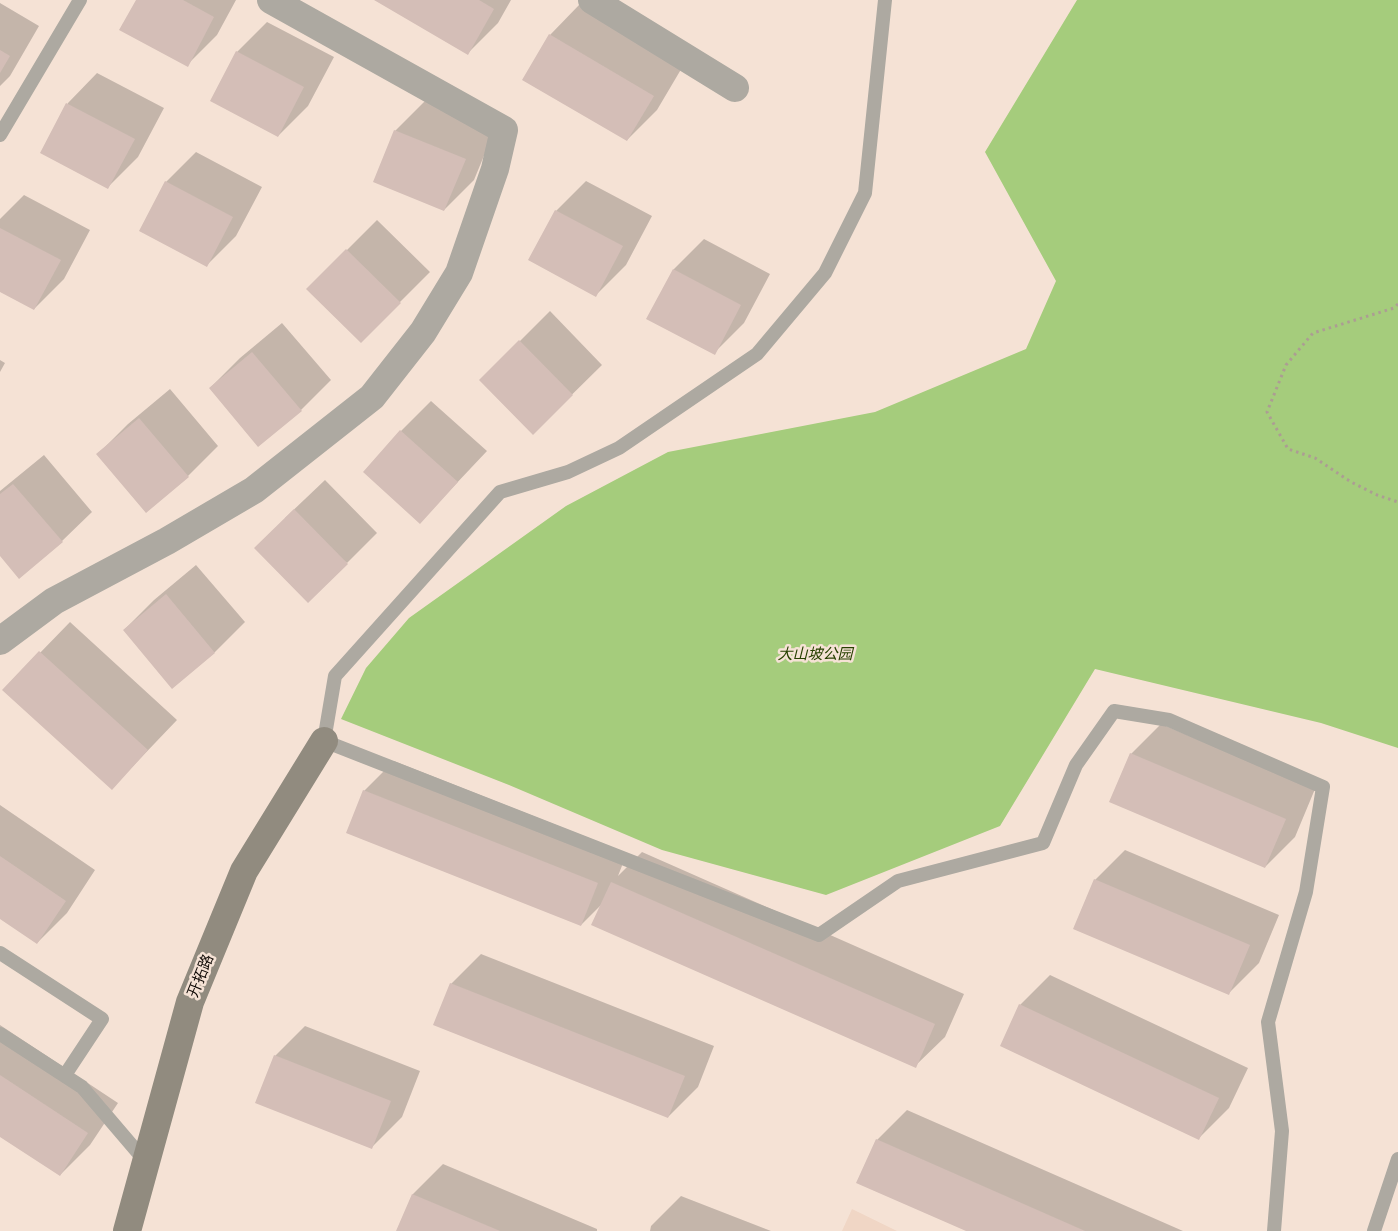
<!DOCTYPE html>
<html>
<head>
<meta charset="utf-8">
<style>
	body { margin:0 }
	canvas { display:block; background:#f5e2d5 }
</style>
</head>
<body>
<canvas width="1398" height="1231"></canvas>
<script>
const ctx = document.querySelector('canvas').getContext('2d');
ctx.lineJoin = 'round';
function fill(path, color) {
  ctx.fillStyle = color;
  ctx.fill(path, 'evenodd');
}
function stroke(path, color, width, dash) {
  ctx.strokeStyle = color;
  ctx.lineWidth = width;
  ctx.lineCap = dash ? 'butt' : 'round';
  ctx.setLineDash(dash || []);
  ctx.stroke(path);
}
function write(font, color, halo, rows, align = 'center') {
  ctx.font = font + ' Merriweather,"Noto Sans SC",serif';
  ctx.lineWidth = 5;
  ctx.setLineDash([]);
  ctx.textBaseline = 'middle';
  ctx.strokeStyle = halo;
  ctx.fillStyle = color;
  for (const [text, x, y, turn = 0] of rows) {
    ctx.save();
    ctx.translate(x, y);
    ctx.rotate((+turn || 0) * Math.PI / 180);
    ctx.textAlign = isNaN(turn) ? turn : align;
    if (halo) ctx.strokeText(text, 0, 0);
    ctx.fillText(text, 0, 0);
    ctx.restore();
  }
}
fill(new Path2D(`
	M852,1209L897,1231H842Z`), '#f0d6c5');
fill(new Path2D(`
	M1077,0H1398V748L1321,723L1095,669L1000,826L826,895L662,850L509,785L341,719L366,668L409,618L566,506L668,452L875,412L1026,349L1056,281L985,152Z`), '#a5cc7c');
fill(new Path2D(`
	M137,0H236L217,35L187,65Z
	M376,0H511L498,23L468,53Z
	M0,3L39,26L10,76L0,86Z
	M579,5L683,66L657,110L627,140L550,35Z
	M267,22L334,57L308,106L278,136L237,52Z
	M97,73L164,108L138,157L108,187L42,152L68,103Z
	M425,101L495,129L474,180L444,210L395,131Z
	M196,152L262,187L236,236L206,266L166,182Z
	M586,181L652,216L626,265L596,295L556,211Z
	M24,195L90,230L64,279L34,309L0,290V219Z
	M377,220L430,272L361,341L308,289Z
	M704,239L770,274L744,323L714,353L648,318L674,269Z
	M550,311L602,365L533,433L511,350Z
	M282,323L331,380L301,410L210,388L240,358Z
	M0,360L5,363L0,372Z
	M170,389L218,446L188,476L146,511L98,454L128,424Z
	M431,401L487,451L420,522L401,431Z
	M44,455L92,512L62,541L0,554V491Z
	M325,480L377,533L347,563L285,518Z
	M196,565L245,622L215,652L173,687L124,630L154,600Z
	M70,622L177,720L112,788L4,690Z
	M1161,724L1315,789L1295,837L1265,867L1131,754Z
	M394,761L627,853L618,876L642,852L964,994L945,1037L915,1066L603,903L581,925L364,791Z
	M0,805L95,870L67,913L37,943L0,918Z
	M1125,850L1279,915L1259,963L1229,993L1095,880Z
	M481,954L714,1046L698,1087L668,1117L451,984Z
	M1050,975L1248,1068L1229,1108L1199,1138L1020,1005Z
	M0,1025L118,1103L90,1145L60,1175L0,1135Z
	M305,1026L420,1071L402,1117L372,1147L275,1056Z
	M907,1110L1183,1231H969L877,1140Z
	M443,1164L597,1229V1231H398L413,1194Z
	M681,1196L771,1231H650L651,1226Z`), '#0003');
fill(new Path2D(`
	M136,0H183L214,17L188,67L119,30Z
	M374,0H479L494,9L468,55Z
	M549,34L654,96L627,141L522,80Z
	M0,50L10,56L0,73Z
	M236,51L304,87L278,137L210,101Z
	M66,103L135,139L108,189L40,153Z
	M394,130L466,159L444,211L373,182Z
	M165,181L233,217L207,267L139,231Z
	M555,210L623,246L596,297L528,260Z
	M0,228L61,260L34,310L0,292Z
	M346,249L401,303L361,343L306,289Z
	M673,269L741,305L715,355L646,319Z
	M519,340L573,395L533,435L479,380Z
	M252,352L302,411L258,447L209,388Z
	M139,418L189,477L146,513L96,454Z
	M400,430L458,482L420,524L363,472Z
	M13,484L63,542L19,579L0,556V494Z
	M294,509L348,564L308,603L254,548Z
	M166,594L215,653L172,689L123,630Z
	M39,651L148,750L112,790L2,690Z
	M1130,753L1286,819L1265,868L1109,802Z
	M363,790L598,883L581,926L346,833Z
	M0,856L66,901L37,944L0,919Z
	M1094,879L1250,945L1229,995L1073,929Z
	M611,882L935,1024L916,1068L591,925Z
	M450,983L685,1076L668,1118L433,1025Z
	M1019,1004L1219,1098L1199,1140L1000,1046Z
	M274,1055L391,1101L372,1149L255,1103Z
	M0,1075L88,1133L60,1176L0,1137Z
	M876,1139L1085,1231H966L856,1183Z
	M412,1194L500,1231H396Z`), '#d4beb7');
stroke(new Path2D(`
	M1398,304L1394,308L1313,333L1286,365L1267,412L1288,449L1315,458L1351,482L1377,495L1398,502`), '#ac9d93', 3, [2.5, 4]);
stroke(new Path2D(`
	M885,0L865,193L825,273L757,354L619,448L568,472L500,492L335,676L324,741L819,935L898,881L1043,843L1076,765L1114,711L1169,720L1323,787L1306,892L1268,1022L1282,1131L1274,1231
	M0,135L80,0
	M0,953L102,1019L65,1075
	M0,1034L82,1087L146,1162
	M1374,1231L1398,1159`), '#ada9a1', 14);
stroke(new Path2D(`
	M592,0L735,88
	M0,641L54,601L167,541L254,490L372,397L423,332L459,273L495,169L504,130L271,0`), '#ada9a1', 28);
stroke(new Path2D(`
	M127,1231L190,1002L244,871L324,741`), '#918b7f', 28);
write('italic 15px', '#274000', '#f5e2d5', [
	["大山坡公园",815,655]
]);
write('15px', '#100a06', '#f5e2d5', [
	["开拓路",201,976,-68]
]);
</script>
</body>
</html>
